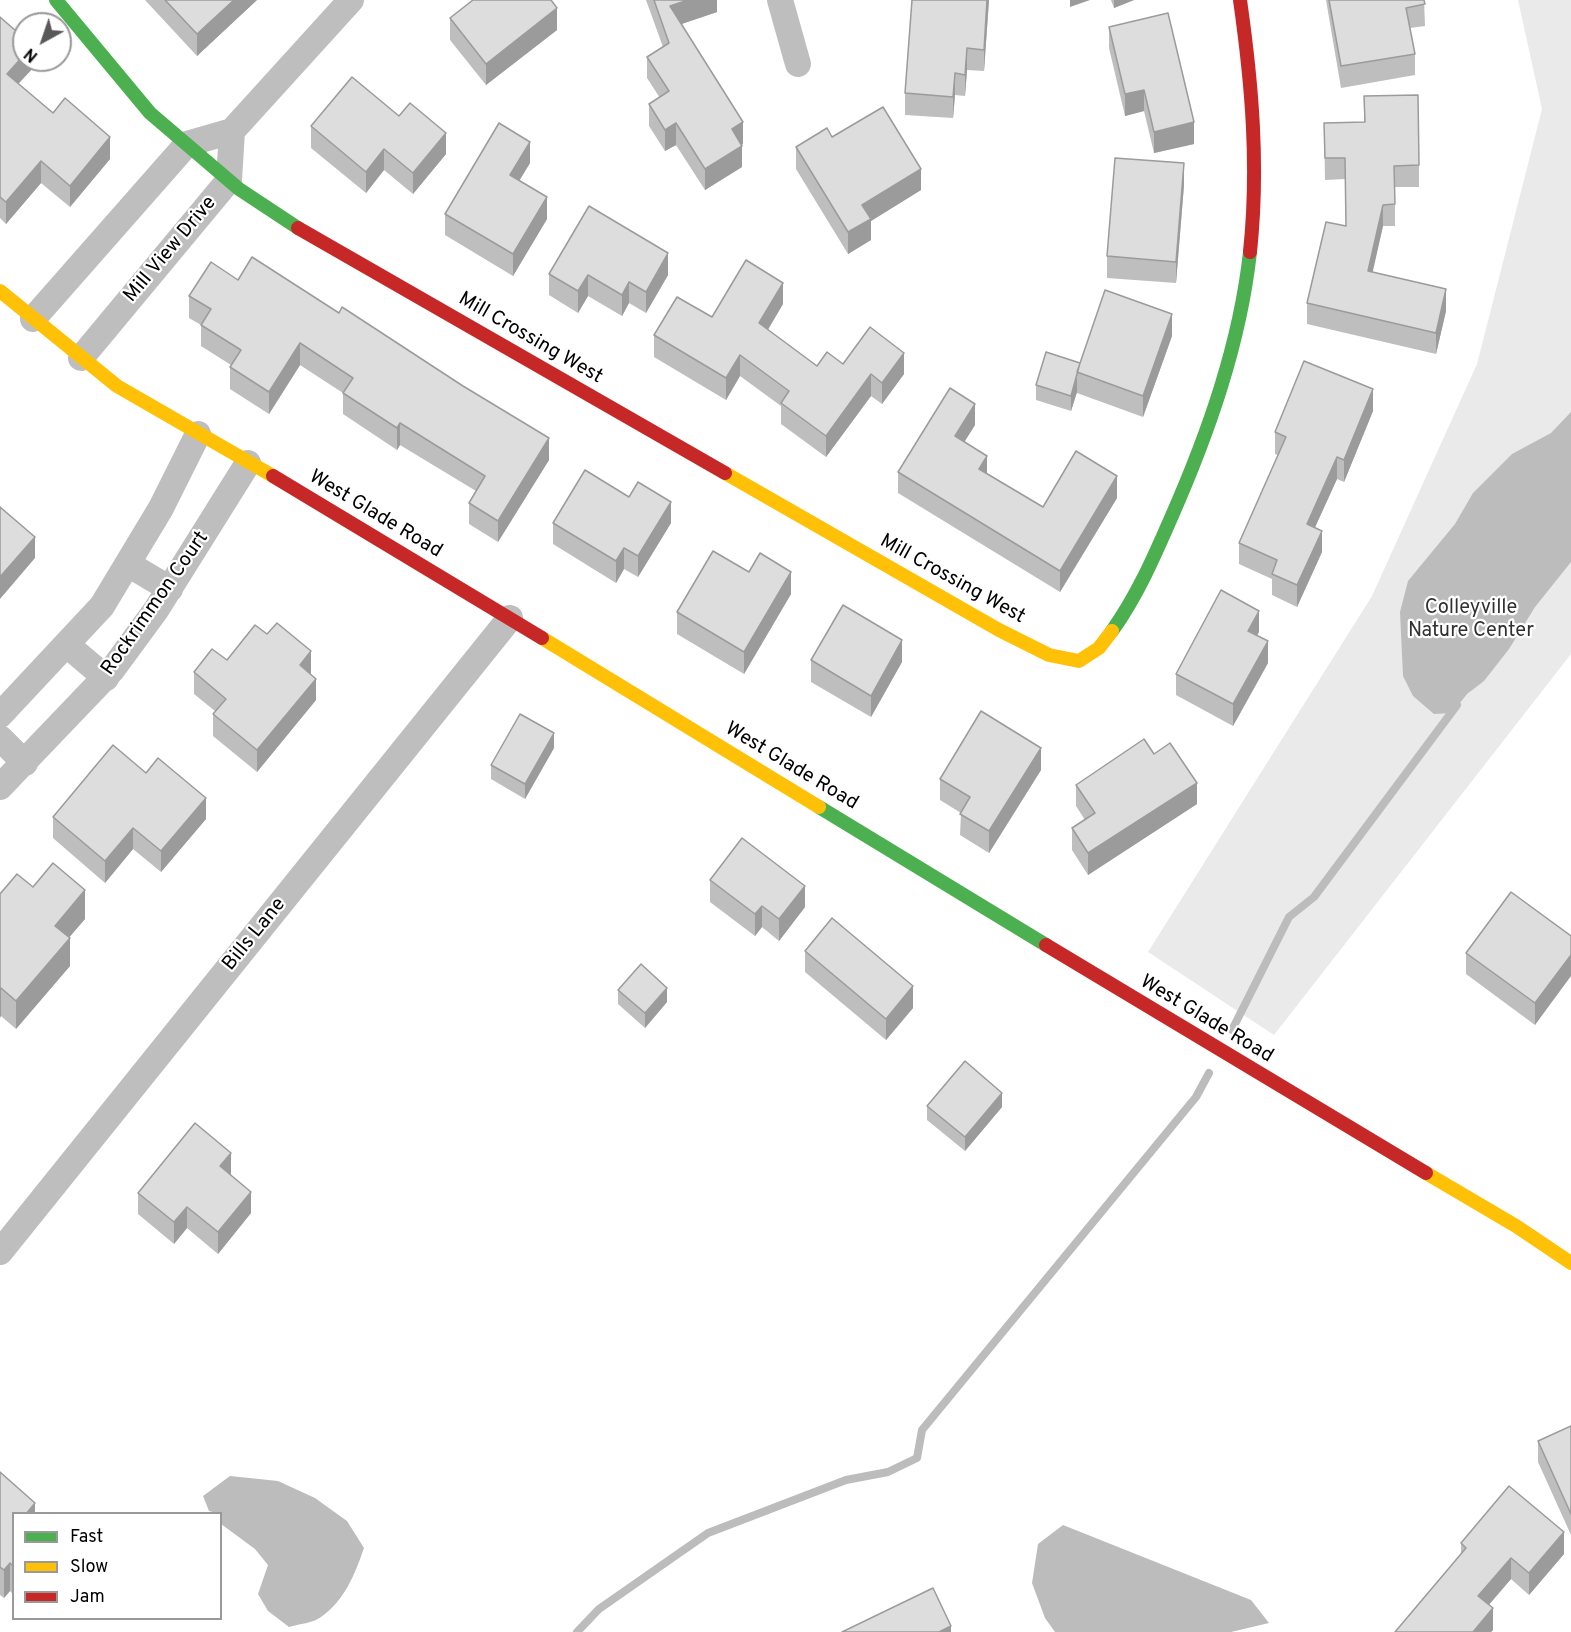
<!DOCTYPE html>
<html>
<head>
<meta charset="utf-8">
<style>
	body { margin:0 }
	#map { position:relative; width:1571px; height:1632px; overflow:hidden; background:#fff; font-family:Overpass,sans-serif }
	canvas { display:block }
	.legend { position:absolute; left:12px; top:1512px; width:210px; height:108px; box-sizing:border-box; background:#fff; border:2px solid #999; margin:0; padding:8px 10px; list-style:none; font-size:18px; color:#000 }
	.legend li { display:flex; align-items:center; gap:12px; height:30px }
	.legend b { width:30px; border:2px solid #999 }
	.north { position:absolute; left:12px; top:12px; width:60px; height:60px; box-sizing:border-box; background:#fff; border:2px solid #999; border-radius:50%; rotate:220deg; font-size:16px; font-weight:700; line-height:24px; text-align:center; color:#000 }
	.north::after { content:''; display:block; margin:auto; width:21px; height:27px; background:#595959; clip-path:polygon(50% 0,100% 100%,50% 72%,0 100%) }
</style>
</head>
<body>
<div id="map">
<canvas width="1571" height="1632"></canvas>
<ul class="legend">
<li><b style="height:8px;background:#4caf50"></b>Fast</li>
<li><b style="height:8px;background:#ffc107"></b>Slow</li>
<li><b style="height:8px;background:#c62828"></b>Jam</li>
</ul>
<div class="north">N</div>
</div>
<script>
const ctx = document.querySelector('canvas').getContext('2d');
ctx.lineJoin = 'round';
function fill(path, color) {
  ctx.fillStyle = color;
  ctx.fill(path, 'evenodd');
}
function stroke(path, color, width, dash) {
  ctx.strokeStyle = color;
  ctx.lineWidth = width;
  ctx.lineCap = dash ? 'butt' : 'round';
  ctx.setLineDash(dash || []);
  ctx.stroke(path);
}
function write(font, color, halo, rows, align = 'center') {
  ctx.font = font + ' Overpass,sans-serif';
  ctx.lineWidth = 4.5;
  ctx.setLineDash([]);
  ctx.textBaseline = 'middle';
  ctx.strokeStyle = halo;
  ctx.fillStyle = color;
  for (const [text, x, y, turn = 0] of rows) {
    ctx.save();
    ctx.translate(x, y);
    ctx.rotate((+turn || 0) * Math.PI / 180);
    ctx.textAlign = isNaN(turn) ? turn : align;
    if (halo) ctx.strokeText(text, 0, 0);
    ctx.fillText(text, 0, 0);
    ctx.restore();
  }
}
fill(new Path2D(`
	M1518,0H1571V654L1274,1035L1148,952L1372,596L1477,364L1542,109Z`), '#eaeaea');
fill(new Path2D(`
	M1571,412V562L1535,607L1509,649L1484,681L1467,694L1452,713L1434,714L1413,696L1403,676L1400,612L1408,581L1455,524L1473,493L1512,454L1551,433Z
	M230,1476L278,1481L315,1498L347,1521L364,1548C355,1574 345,1600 321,1617C313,1623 299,1624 289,1627L268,1611L258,1594L268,1565L255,1549L221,1524L220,1514L209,1511L203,1496Z
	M1063,1525L1251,1600L1269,1623L1231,1632H1055L1045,1618L1032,1583L1038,1544Z`), '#bcbcbc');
stroke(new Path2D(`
	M1232,1030L1289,917L1314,897L1457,705
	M577,1632L599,1609L708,1533L846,1480L888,1472L917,1458L922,1430L1196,1097L1209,1073`), '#bcbcbc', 8);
stroke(new Path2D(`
	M780,0L798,64
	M33,319L187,144L232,131L351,0
	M81,358L229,180L232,131
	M128,564L170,589
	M67,645L106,678
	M0,715L102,606L161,508L198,434
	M0,738L25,763
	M0,787L112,670L156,610L248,463
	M0,1252L510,618`), '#bebebe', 26);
stroke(new Path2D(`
	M56,0L150,113L239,189L298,228
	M1112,631C1137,596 1154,557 1171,518C1208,434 1240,344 1250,252
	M819,807L1046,945`), '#4caf50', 14);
stroke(new Path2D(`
	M0,291L117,386L273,476
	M725,473L999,630L1049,655L1079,661L1099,648L1112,631
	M542,638L819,807
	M1426,1173L1516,1226L1571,1263`), '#ffc107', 14);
stroke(new Path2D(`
	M1240,0C1252,84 1259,167 1250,252
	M298,228L725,473
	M273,476L542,638
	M1046,945L1426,1173`), '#c62828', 14);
fill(new Path2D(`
	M145,0H257L197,56Z
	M646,0H717V12L681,24L743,144L741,145L742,167L705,190L676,145L665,151L649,126V104L660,98L647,78V57L663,47Z
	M912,0H989L984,71L967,70L965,96L955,95L953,118L905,115V93Z
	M1111,0H1134L1114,8Z
	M1326,0H1424L1425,26L1410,28L1415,54V75L1341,88Z
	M0,17L33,60V68L18,84L110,159L70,207L41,183L6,224L0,218Z
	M450,18L557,30L486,85L450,40Z
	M1109,27L1194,144L1154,153L1144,111L1125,116L1109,48Z
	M1364,96L1419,165V187H1395V226H1383L1372,272L1446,311L1436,354L1307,324V303L1346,226L1345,179L1325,180L1324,123L1364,122Z
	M399,116L446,154L413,194L384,170L366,193L311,148V126Z
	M832,137L921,190L871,221V240L848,254L796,169V147Z
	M530,163L519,181L547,219L513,276L445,235V214Z
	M1184,185L1176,283L1107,278V256Z
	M549,274L668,275L646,313L629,303L622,316L588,296L578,313L549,295Z
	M238,280L549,460L498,542L469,524V503L476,491L400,445L397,450L343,414V393L300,365L269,414L230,389V367L231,365L201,346V325L189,318V296Z
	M783,304L768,330L817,366L843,364L904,374L882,404L871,396L826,457L781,424V406L740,376L726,400L654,357V335L712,317Z
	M1172,336L1143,417L1077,393V392L1071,411L1036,400V385Z
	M1373,411L1344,482L1337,479L1315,527L1322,552L1297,607L1272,595V579L1239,564V543L1278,455L1275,454V432Z
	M975,425L964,442L987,474L1043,507L1117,498L1060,592L898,493V472Z
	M629,497L671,523L638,577L624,569L616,583L553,544V523Z
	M749,572L791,594L744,674L677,634V612Z
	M1259,632L1257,636L1268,663L1233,726L1176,695V674Z
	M227,660L311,673L310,674L316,700L257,772L213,736V714L215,711L194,694V672Z
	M811,660L902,662L871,717L811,682Z
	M554,748L525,799L491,779V765Z
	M1154,754L1197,804L1088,875L1072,850V828L1085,820L1076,806V785Z
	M1041,770L989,853L960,835L961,813L940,800V779Z
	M146,773L206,819L161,872L133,849L105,883L53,838V817Z
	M710,880L805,907L779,941L762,927L755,936L710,902Z
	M33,887L85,919L69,937L70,966L16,1029L1,1016L0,894Z
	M1571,936L1535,1025L1466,974V953Z
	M805,951L913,1008L886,1040L805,972Z
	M618,990L667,1002L645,1028L618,1004Z
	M927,1106L1002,1107L965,1151L927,1120Z
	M231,1174V1175L251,1213L218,1254L187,1228L174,1244L138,1214V1193Z
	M1571,1426V1535L1538,1462V1441Z
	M0,1472L35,1514H14V1595L10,1591L4,1598L0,1595Z
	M1461,1543L1564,1554L1529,1595L1511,1579L1489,1605L1493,1630L1491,1632H1395L1461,1554Z`), '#bebebe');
fill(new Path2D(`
	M234,0H257L197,56V34Z
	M688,0H717V12L670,28V6Z
	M987,0H989L984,71V50Z
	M1070,0H1090L1070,7Z
	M1114,0H1134L1114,8Z
	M557,8V30L486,85V64Z
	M967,48V70L965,96V75Z
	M24,55V60H33V68L7,96V74Z
	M955,73V95L953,118V97Z
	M1144,90V111L1125,116V94Z
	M743,122V144L732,151V129Z
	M1194,122V144L1154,153V132Z
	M676,123V145L665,151V130Z
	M446,133V154L413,194V173Z
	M110,137V159L70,207V186Z
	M530,142V163L510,196V175Z
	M742,146V167L705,190V169Z
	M384,149V170L366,193V172Z
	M41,161V183L6,224V202Z
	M1184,163V185L1176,283V262Z
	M921,169V190L871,221V240L848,254V232L862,205Z
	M547,197V219L513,276V254Z
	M1383,205V226L1368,293V271Z
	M668,253V275L646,313V292Z
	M588,275V296L578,313V291Z
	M629,282V303L622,316V295Z
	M783,283V304L759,344V323Z
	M1446,289V311L1436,354V333Z
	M1172,314V336L1143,417V396Z
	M300,343V365L269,414V392Z
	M904,353V374L882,404V383Z
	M740,355V376L726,400V378Z
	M871,374V396L826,457V436Z
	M1077,377V392L1071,411V396Z
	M1373,389V411L1344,482V460Z
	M975,404V425L955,457V436Z
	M400,423V445L397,450V428Z
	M549,438V460L498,542V521Z
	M987,456V478L979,469Z
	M1337,457V479L1307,545V524Z
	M1117,476V498L1060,592V571Z
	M671,502V523L638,577V556Z
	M1322,531V552L1297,607V585Z
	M35,537V558L0,599V577Z
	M624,548V569L616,583V561Z
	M791,572V594L744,674V652Z
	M1259,611V632L1248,652V631Z
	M902,640V662L871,717V696Z
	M1268,641V663L1233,726V704Z
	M311,651V673L300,687V665Z
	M316,679V700L257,772V750Z
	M554,733V748L525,799V784Z
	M1041,748V770L989,853V831Z
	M1197,783V804L1088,875V853Z
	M206,798V819L161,872V851Z
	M133,828V849L105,883V861Z
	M805,886V907L779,941V919Z
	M85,890V919L55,954V926Z
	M762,906V927L755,936V914Z
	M70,938V966L16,1029V1001Z
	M1571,955V976L1535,1025V1003Z
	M913,986V1008L886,1040V1019Z
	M1,988V1016L0,1018V990Z
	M667,988V1002L645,1028V1013Z
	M1002,1093V1107L965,1151V1137Z
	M231,1153V1174L220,1188V1166Z
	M251,1192V1213L218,1254V1232Z
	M187,1207V1228L174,1244V1222Z
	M35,1503V1514H26Z
	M1564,1532V1554L1529,1595V1573Z
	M1511,1558V1579L1478,1617V1596Z
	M10,1563V1591L4,1598V1570Z
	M1493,1608V1630L1491,1632H1473Z
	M951,1626V1632H939Z`), '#9b9b9b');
const building = new Path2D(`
	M165,0H234L197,34Z
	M473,0H551L557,8L486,64L450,18Z
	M654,0H688L670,6L743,122L732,129L742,146L705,169L676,123L665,130L649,104L669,91L647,57L669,43Z
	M912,0H987L984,50L967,48L965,75L955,73L953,97L905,93Z
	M1329,0H1424L1425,4L1406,8L1415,54L1341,66Z
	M1168,13L1194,122L1154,132L1144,90L1125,94L1109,27Z
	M0,17L24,38V55L7,74L53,113L65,98L110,137L70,186L41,161L6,202L0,197Z
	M352,77L399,116L410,103L446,133L413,173L384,149L366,172L311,126Z
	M1418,95L1419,165L1394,166L1395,204L1383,205L1368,271L1446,289L1436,333L1307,303L1326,222L1346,226L1345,158H1325L1324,123L1365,122L1364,96Z
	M883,107L921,169L862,205L871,219L848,232L796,147L827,128L832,137Z
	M499,123L530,142L510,175L547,197L513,254L445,214Z
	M1115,158L1184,163L1176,262L1107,256Z
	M589,206L668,253L646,292L629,282L622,295L588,275L578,291L549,274Z
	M252,257L339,313L342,307L463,386L549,438L498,521L469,503L485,476L400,423L397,428L343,393L353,378L300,343L269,392L230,367L241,350L201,325L211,309L189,296L211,262L238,280Z
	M746,260L783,283L759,323L817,366L827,352L843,364L870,327L904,353L882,383L871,374L826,436L781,403L789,391L740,355L726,378L654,335L677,297L712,317Z
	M1105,290L1172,314L1143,396L1077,372Z
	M1046,352L1080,363L1071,396L1036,385Z
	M1304,361L1373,389L1344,460L1337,457L1307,524L1322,531L1297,585L1272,574L1277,560L1239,543L1286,437L1275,432Z
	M950,388L975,404L955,436L987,456L979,469L1043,507L1076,451L1117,476L1060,571L898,472Z
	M585,470L629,497L638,482L671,502L638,556L624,548L616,561L553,523Z
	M0,507L35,537L0,577Z
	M713,551L749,572L760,553L791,572L744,652L677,612Z
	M1221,590L1259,611L1248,631L1268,641L1233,704L1176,674Z
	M843,605L902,640L871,696L811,660Z
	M277,623L311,651L300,665L316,679L257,750L213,714L226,699L194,672L212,649L227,660L255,625L267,634Z
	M981,711L1041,748L989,831L960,814L970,797L940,779Z
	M520,714L554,733L525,784L491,765Z
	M1144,739L1154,754L1170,743L1197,783L1088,853L1072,828L1095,813L1076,785Z
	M113,745L146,773L158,758L206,798L161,851L133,828L105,861L53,817Z
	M742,838L805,886L779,919L762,906L755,914L710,880Z
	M53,863L85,890L55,926L70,938L16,1001L1,988L0,990V894L17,874L33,887Z
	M1511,892L1571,936V955L1535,1003L1466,953Z
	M832,918L913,986L886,1019L805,951Z
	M641,964L667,988L645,1013L618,990Z
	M965,1061L1002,1093L965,1137L927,1106Z
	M195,1123L231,1153L220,1166L251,1192L218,1232L187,1207L174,1222L138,1193Z
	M1571,1426V1514L1538,1441Z
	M0,1472L35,1503L26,1514H14V1567L10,1563L4,1570L0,1567Z
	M1509,1486L1564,1532L1529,1573L1511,1558L1478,1596L1493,1608L1473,1632H1395L1466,1548L1461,1543Z
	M933,1588L951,1626L939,1632H842Z`);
fill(building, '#ddd');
stroke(building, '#9b9b9b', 1.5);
write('20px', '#000', '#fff', [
	["Mill View Drive",171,250,-50],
	["Mill Crossing West",530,339,30],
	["West Glade Road",375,515,31],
	["Mill Crossing West",952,580,29],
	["Rockrimmon Court",156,604,-55],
	["West Glade Road",791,767,31],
	["Bills Lane",255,935,-51],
	["West Glade Road",1206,1020,31]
]);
write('20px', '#303030', '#fff', [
	["Colleyville",1471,609],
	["Nature Center",1471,632]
]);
</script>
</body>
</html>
